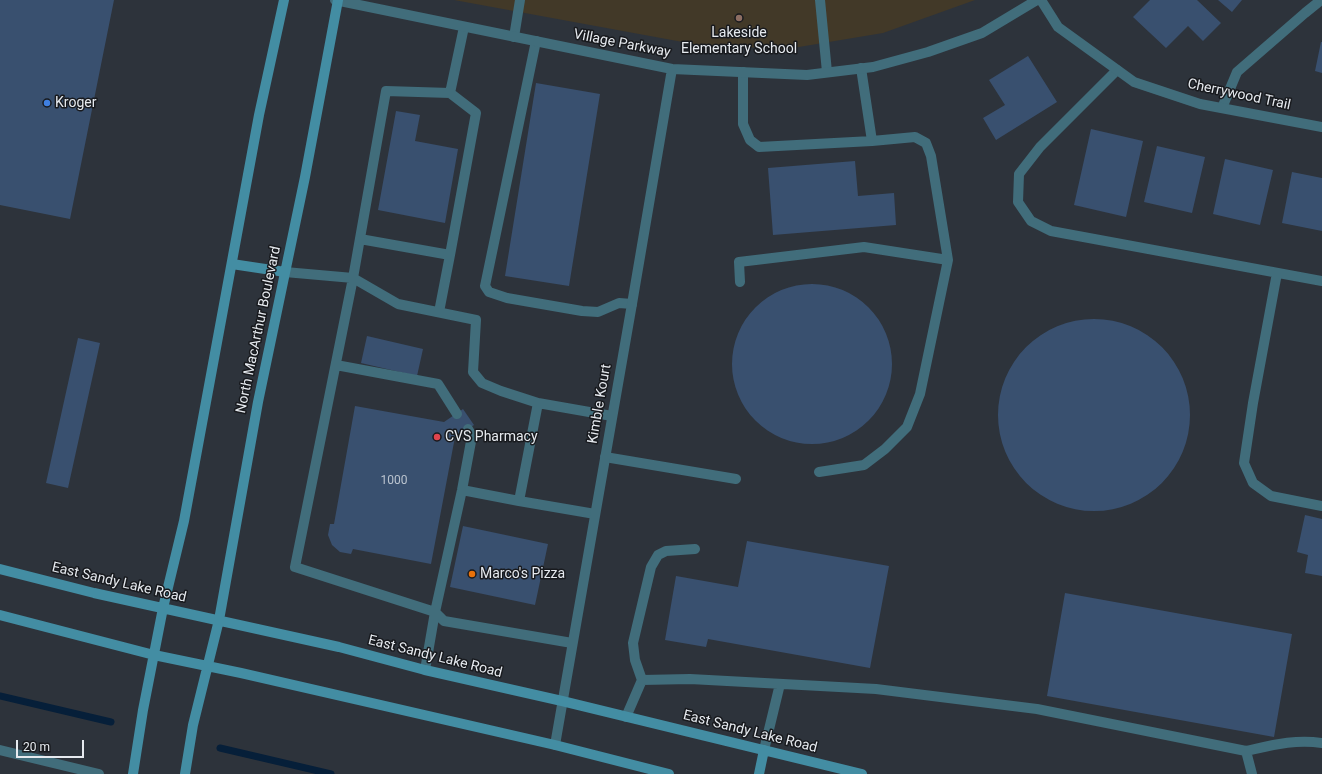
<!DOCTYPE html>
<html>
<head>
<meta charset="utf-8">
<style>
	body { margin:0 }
	#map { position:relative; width:1322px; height:774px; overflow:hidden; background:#2d333b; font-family:Roboto,sans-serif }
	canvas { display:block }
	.scale { position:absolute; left:16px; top:740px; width:68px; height:18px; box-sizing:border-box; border:2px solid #e6eaef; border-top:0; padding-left:5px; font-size:12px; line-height:14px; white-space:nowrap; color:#e6eaef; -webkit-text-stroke:3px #181a1e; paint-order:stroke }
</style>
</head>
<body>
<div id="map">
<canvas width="1322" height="774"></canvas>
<div class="scale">20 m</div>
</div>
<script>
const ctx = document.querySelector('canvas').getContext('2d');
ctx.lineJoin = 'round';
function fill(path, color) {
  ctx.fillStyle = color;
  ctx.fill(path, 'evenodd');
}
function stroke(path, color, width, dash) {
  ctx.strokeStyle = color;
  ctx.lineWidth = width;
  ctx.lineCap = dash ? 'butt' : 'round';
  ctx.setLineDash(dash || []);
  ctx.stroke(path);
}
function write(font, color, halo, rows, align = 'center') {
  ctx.font = font + ' Roboto,sans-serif';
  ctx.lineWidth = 3;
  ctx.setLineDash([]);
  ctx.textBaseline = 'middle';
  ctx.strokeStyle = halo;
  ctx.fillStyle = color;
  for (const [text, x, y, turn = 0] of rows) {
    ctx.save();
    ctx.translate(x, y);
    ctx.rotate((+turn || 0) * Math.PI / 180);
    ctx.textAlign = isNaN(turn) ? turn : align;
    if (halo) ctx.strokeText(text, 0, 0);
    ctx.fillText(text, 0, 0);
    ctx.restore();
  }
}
fill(new Path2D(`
	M454,0H975L883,33L787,49L699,45Z`), '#423928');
stroke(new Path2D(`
	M0,696L111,722
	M220,748L331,774`), '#061f39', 7);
fill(new Path2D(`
	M0,0H114L70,219L0,205Z
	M1150,0H1197L1221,23L1203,41L1188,26L1166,48L1133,17Z
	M1218,0H1242L1232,12Z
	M1321,42H1322V73L1315,71Z
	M1028,56L1057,102L996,140L983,118L1005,105L989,80Z
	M536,83L600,94L569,286L505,276Z
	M396,111L420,115L415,141L458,149L445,223L378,210Z
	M1091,129L1143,141L1126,217L1074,205Z
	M1157,146L1205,157L1192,213L1144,202Z
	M1225,159L1273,170L1260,225L1213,214Z
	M855,161L858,196L894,193L896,225L773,235L768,168Z
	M1292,172L1322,178V231L1282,223Z
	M732 364a80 80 0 1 1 160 0a80 80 0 1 1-160 0Z
	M998 415a96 96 0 1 1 192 0a96 96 0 1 1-192 0Z
	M367,336L423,349L417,376L361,363Z
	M78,338L100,343L68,488L46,483Z
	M355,406L444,422L463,409L474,425L455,437L431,564L353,549L351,554L340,552L332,545L328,535L330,524H334Z
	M1305,515L1322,519V576L1305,573L1308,555L1297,552Z
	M463,526L548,544L535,605L450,587Z
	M747,541L889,566L870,668L708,639L706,647L665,640L676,576L738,587Z
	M1065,593L1292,634L1274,737L1047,696Z`), '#39506f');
stroke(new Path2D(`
	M820,0L827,72
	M514,37L520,0
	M536,41L485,286L489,292L507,298L582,311L598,312L619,303L632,304
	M1117,70L1040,147L1019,174L1018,202L1031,221L1051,231L1322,281
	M743,72V124L750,140L759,147L872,141L861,68
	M1222,108L1237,72L1305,13L1321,0
	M360,239L450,255L476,113L450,93
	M285,272L353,278L386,91L450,93L464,27
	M1277,273L1253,403L1244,463L1253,483L1271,496L1322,506
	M740,282L739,262L864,247L948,260
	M439,312L450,255
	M336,365L438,384L457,414
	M538,403L519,501L595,514
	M468,429L472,436L462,490L435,612L444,621L572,643
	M605,457L736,479
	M819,472L864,465L885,449L907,427L920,394L948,260L931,156L926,143L915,137L872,141
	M462,490L519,501
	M425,670L435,612L295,567L353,278L398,304L476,320L473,372L482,383L501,391L538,403L612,416
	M642,680L635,660L633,643L651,567L658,555L666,551L695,549
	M626,717L642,680L690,679L876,689L1037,709L1246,751L1252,774
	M0,750L99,774
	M764,750L780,684
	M1246,751C1273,745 1295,739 1322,743`), '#416d7b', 10);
stroke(new Path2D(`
	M335,0L672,69L807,75L873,67L928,52L982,33L1037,0
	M1041,0L1058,27L1134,82L1200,104L1322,127
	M555,745L632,304L672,69`), '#416d7b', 10);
stroke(new Path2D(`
	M232,264L285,272
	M0,569L94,593L339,647L425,670L562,701L862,774
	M0,615L154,655L241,673L555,745L669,774
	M133,774L143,710L163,608L184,521L259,115L284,0
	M185,774L193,725L219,620L258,402L305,177L338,0
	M759,774L764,750`), '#438da3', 10);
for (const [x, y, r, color] of [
	[739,18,4,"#8d6e63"],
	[47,103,4,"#3f7fe0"],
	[437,437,4,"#e0444e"],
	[472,574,4,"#e8710a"]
]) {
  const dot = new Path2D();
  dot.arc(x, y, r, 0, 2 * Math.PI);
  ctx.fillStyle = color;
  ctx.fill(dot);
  stroke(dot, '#181a1e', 1.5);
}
write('12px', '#bbc4cf', null, [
	["1000",394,481]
]);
write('14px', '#e6eaef', '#181a1e', [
	["Lakeside",739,33,"center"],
	["Elementary School",739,49,"center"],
	["Kroger",55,103],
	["CVS Pharmacy",445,437],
	["Marco's Pizza",480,574]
], 'left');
write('14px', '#e6eaef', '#181a1e', [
	["Village Parkway",622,44,11],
	["Cherrywood Trail",1239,95,12],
	["North MacArthur Boulevard",259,330,-78],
	["Kimble Kourt",600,404,-80],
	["East Sandy Lake Road",119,583,13],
	["East Sandy Lake Road",435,657,14],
	["East Sandy Lake Road",750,732,14]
]);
</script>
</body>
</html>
